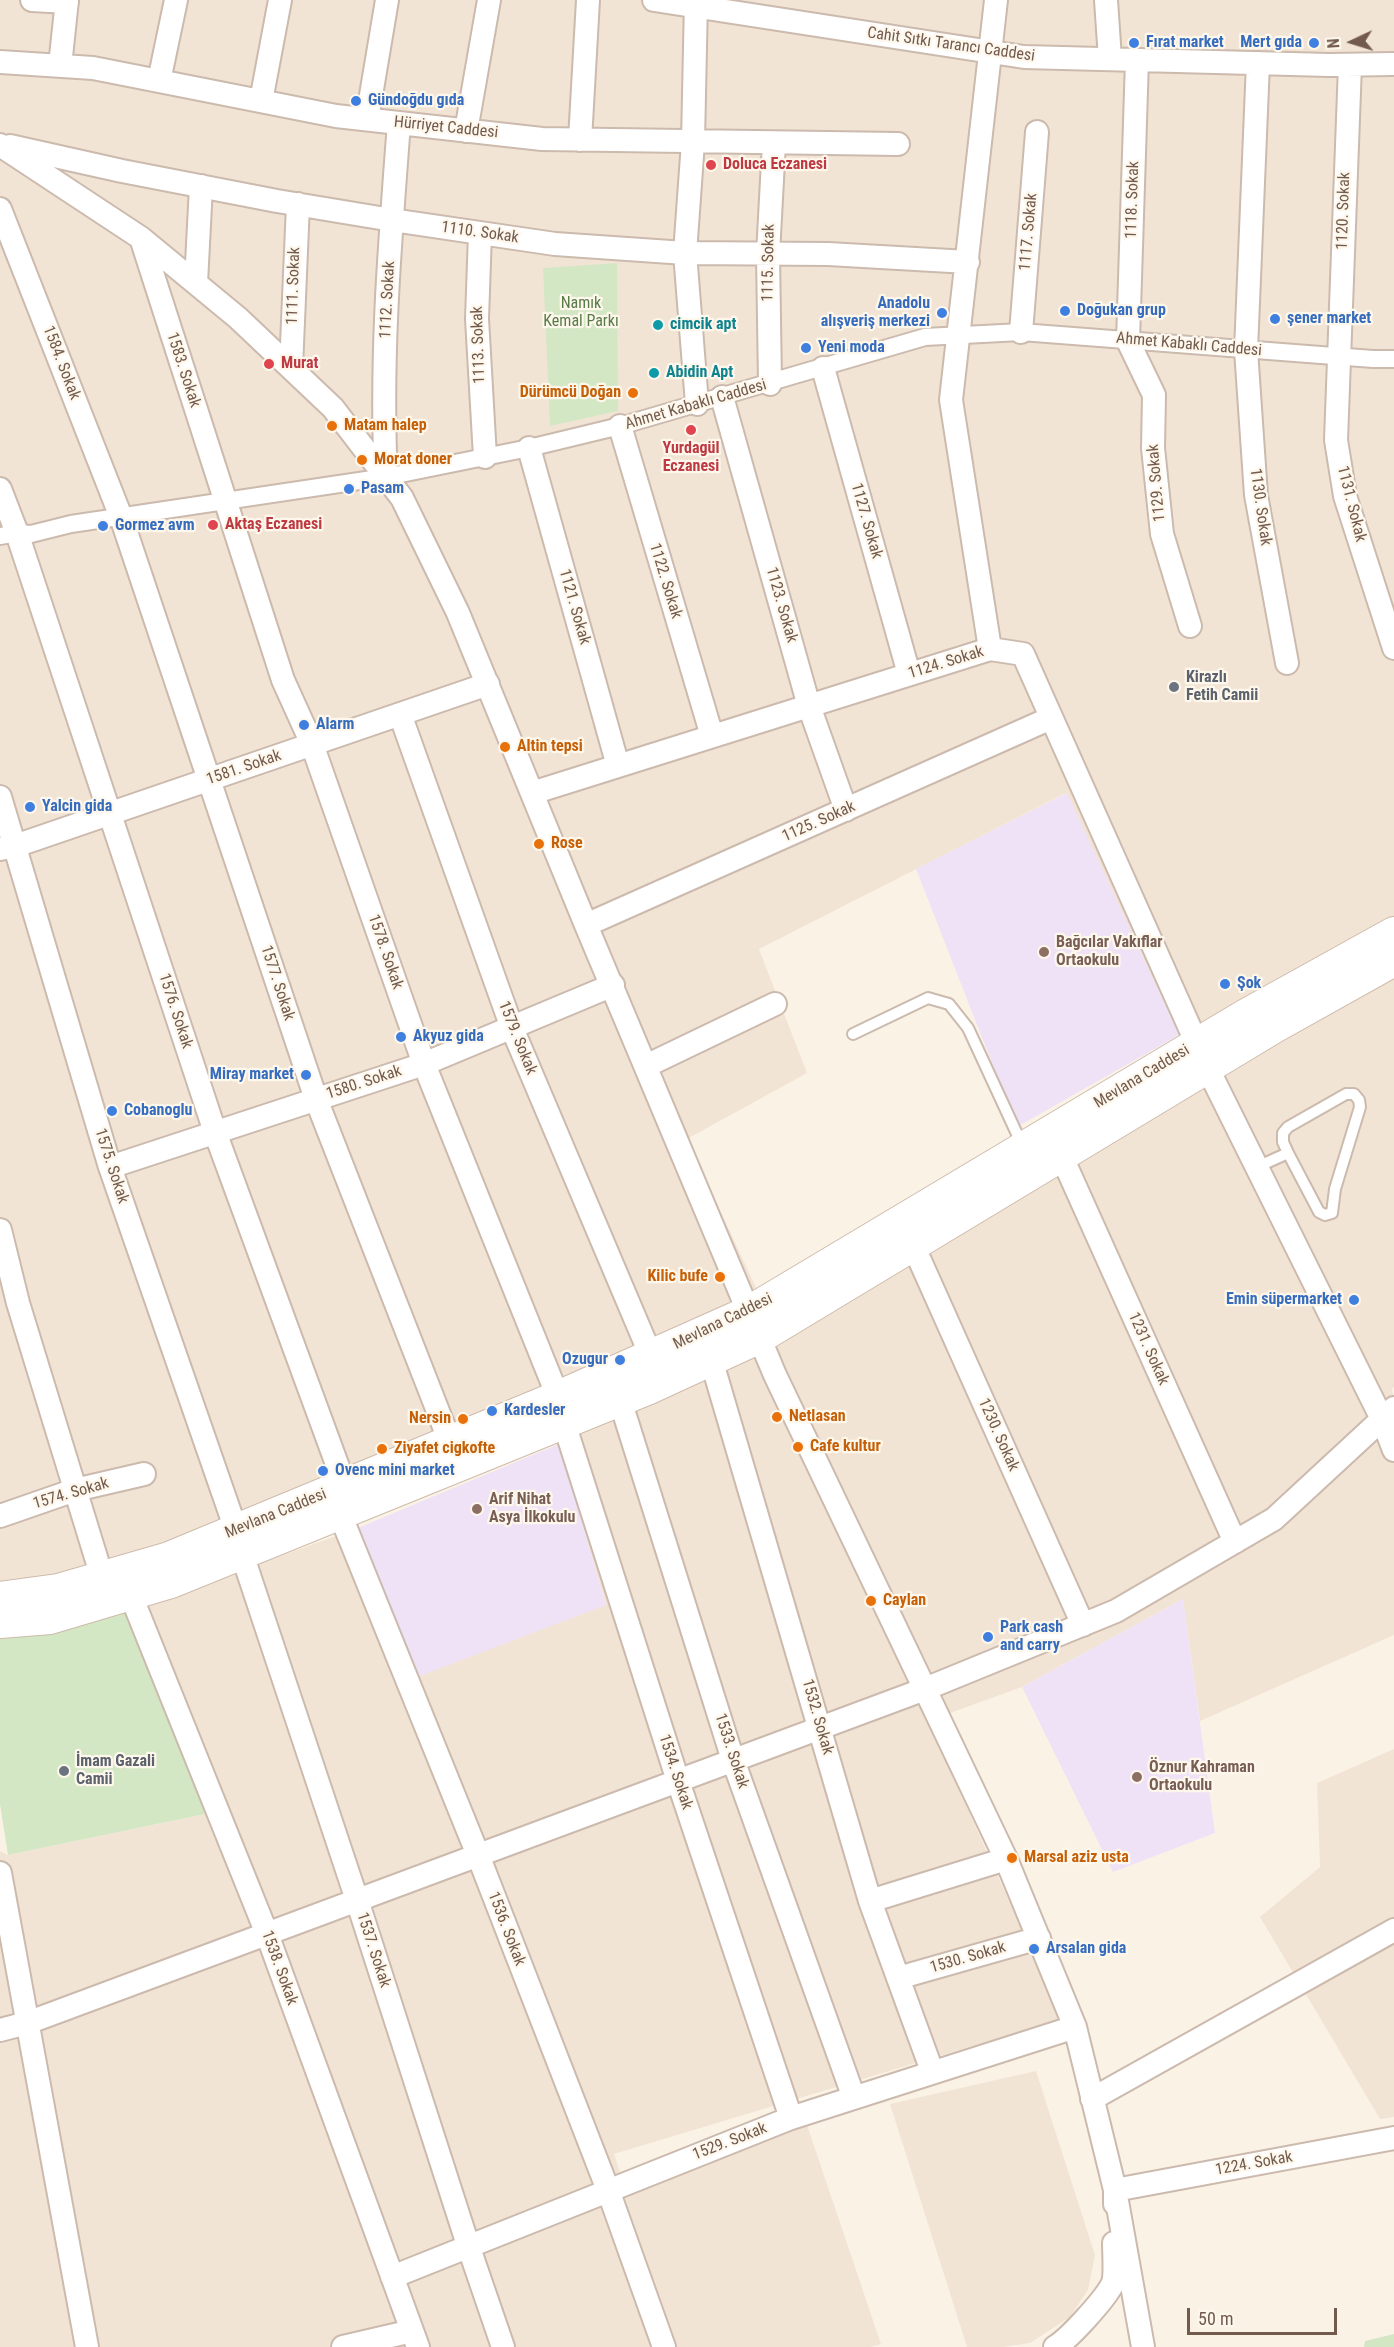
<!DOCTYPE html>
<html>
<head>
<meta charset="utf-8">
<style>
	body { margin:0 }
	#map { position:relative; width:1394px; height:2347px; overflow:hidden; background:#fbf2e6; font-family:"Roboto Condensed",sans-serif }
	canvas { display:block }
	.north { position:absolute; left:1322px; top:12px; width:60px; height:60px; -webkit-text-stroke:4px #fef7ec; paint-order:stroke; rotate:266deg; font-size:16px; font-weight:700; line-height:24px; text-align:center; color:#725a4d }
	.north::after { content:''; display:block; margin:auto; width:21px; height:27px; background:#725a4d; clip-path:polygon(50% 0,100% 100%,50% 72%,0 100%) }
	.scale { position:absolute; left:1187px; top:2308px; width:150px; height:27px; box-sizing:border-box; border:3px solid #725a4d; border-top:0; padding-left:8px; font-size:18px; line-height:21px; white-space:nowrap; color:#725a4d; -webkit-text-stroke:4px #fef7ec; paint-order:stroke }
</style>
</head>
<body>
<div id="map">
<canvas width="1394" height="2347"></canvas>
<div class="north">N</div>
<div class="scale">50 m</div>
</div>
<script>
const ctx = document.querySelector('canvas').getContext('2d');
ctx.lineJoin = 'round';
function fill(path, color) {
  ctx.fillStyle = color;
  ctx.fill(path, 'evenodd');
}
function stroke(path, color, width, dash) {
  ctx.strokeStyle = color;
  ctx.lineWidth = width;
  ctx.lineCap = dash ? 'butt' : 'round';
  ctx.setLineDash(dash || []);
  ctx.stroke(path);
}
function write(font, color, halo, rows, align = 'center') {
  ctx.font = font + ' "Roboto Condensed",sans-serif';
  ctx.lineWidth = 4.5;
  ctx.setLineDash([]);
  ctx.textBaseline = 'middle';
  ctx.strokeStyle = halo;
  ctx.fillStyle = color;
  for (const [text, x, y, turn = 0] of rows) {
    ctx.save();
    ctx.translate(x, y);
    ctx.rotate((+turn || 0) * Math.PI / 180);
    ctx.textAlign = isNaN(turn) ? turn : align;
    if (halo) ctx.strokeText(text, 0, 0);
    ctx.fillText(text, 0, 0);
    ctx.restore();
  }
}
fill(new Path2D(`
	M0,0H1394V918L1179,1035L1066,793L759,949L807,1073L687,1139L758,1292L272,1506L137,1556L0,1587Z
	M1394,977V1387L1392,1389L1394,1401V1635L1200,1721L1183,1599L1022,1687L928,1721L1062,2019L614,2154L627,2193L806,2122L881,2344L871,2347H0V1851L8,1855L205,1814L129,1610L353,1530L606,1605L559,1444L773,1340L1158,1112Z
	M1394,1749V2117L1380,2119L1260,1917L1320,1867L1317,1783Z
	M1036,2071L1095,2255L1088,2290L1070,2317L1030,2343L1003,2347H967L890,2104Z`), '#f2e4d5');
fill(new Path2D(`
	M1067,793L1179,1035L1017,1127L916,869Z
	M559,1444L606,1605L412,1679L353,1530Z
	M1183,1599L1215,1833L1113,1872L1022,1687Z`), '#efe2f7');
fill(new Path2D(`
	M617,263L618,411L550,426L543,268Z
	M129,1610L205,1814L8,1855L0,1804V1638Z
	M1394,2334V2347H1364L1365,2341Z`), '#d3e7c5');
const service = new Path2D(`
	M853,1034L928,998L949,1004L968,1028L1023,1147
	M1257,1167L1288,1153L1319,1212L1325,1215L1332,1213L1335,1189L1360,1107L1359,1100L1354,1094H1346L1288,1127L1283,1133V1142L1288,1153`);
const pedestrian = new Path2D(`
	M0,536L17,533L31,534L71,524L386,477L529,448L620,426L925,337L1021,332L1373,359H1394`);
const minor = new Path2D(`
	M32,0L67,2
	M654,0L1024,57L1329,65L1394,64
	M696,0L693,142L685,253L697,404
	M1106,0L1110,59
	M1137,60L1128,341L1154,395L1153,448L1162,534L1190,626
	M0,62L93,68L336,116L542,139L898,144
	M1258,63L1246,350L1256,495L1287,663
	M1350,65L1336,440L1345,496L1394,648
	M60,66L67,0
	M159,81L176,0
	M261,101L280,0
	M367,119L387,0
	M466,131L489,0
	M580,140L588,0
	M0,145L141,238L238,318L333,408L402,498L458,613L586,925L775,1375L1006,1859L1075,2027L1115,2190L1143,2347
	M10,146L122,171L277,201L392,220L555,244L685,253L828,254L968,262
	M0,209L121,517L316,1099L450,1442
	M480,233L477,319L485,457
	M141,238L283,680L312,744L424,1064L558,1397
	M196,283L201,186
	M1021,332L1037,132
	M291,368L298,204
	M823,368L909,674
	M770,384L768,254L774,143
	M722,397L809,706L846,810
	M620,426L712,736
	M529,448L618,766
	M386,477C380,359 390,241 399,123
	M0,489L17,533L215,1132L345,1486
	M990,649L951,400L996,0
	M400,714L512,1028L651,1356
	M532,793L990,649L1023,654L1197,1044
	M0,797L110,1167L236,1530
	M0,849L15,846L488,684
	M586,925L1051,718
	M646,1066L775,1004
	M1207,1067L1382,1419L1394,1450
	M1061,1155L1235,1542
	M110,1167L424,1064L613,985
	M0,1230L18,1303L102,1577
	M913,1245L1083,1625
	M711,1359L870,1901L932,2071
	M620,1400L733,1760L854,2098
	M564,1423L678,1781L791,2118
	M340,1514L478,1855L608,2190L664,2347
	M0,1516L75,1490L144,1474
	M242,1554L357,1900L468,2245L503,2347
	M130,1593L267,1934L418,2347
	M0,1873L87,2347
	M870,1901L1006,1859
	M898,1978L1039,1938
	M0,2030L27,2023L925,1689L1116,1611L1274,1519L1394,1408
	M1092,2099L1394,1930
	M1115,2204V2190L1394,2138
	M392,2277L791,2118L1075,2027
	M343,2347L412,2331
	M1055,2347C1069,2339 1104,2300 1112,2285C1116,2278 1114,2253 1114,2243`);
const secondary = new Path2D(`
	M0,1598L58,1590L169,1558L558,1397L749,1312L1246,1015L1394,933
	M0,1622L50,1618L171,1582L647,1389L760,1337L1274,1027L1394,960`);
stroke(service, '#cbbaad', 14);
stroke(pedestrian, '#cbbaad', 20);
stroke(minor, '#cbbaad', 26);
stroke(secondary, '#cebbab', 34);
stroke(service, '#fff', 10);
stroke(pedestrian, '#fff', 16);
stroke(minor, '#fff', 22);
stroke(secondary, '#fff', 32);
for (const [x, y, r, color] of [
	[1134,43,6,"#3f7fe0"],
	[1314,43,6,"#3f7fe0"],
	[356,101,6,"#3f7fe0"],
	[711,165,6,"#e0444e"],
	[1065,311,6,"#3f7fe0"],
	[942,313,6,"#3f7fe0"],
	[1275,319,6,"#3f7fe0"],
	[658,325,6,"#0f9aa8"],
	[806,348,6,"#3f7fe0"],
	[269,364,6,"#e0444e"],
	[654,373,6,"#0f9aa8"],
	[633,393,6,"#e8710a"],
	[332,426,6,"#e8710a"],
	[691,430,6,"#e0444e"],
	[362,460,6,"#e8710a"],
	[349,489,6,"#3f7fe0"],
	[213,525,6,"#e0444e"],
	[103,526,6,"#3f7fe0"],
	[1174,687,6,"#6b7280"],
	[304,725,6,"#3f7fe0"],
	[505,747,6,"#e8710a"],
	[30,807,6,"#3f7fe0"],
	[539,844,6,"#e8710a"],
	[1044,952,6,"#8d6e63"],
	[1225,984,6,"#3f7fe0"],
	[401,1037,6,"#3f7fe0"],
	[306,1075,6,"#3f7fe0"],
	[112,1111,6,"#3f7fe0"],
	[720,1277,6,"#e8710a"],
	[1354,1300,6,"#3f7fe0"],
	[620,1360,6,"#3f7fe0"],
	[492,1411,6,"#3f7fe0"],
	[777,1417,6,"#e8710a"],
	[463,1419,6,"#e8710a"],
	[798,1447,6,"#e8710a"],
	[382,1449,6,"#e8710a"],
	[323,1471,6,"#3f7fe0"],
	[477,1509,6,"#8d6e63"],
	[871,1601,6,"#e8710a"],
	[988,1637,6,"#3f7fe0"],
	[64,1771,6,"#6b7280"],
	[1137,1777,6,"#8d6e63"],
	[1012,1858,6,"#e8710a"],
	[1034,1949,6,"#3f7fe0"]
]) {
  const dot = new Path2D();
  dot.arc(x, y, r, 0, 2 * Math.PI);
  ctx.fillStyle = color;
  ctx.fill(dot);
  stroke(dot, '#fef7ec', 2);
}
write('bold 16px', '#366cbe', '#fef7ec', [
	["Fırat market",1146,43],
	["Mert gıda",1302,43,"right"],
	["Gündoğdu gıda",368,101],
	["Anadolu",930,304,"right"],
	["alışveriş merkezi",930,322,"right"],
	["Doğukan grup",1077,311],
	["şener market",1287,319],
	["Yeni moda",818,348],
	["Pasam",361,489],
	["Gormez avm",115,526],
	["Alarm",316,725],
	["Yalcin gida",42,807],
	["Şok",1237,984],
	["Akyuz gida",413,1037],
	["Miray market",294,1075,"right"],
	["Cobanoglu",124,1111],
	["Emin süpermarket",1342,1300,"right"],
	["Ozugur",608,1360,"right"],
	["Kardesler",504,1411],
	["Ovenc mini market",335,1471],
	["Park cash",1000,1628],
	["and carry",1000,1646],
	["Arsalan gida",1046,1949]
], 'left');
write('16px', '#725a4d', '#fef7ec', [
	["Cahit Sıtkı Tarancı Caddesi",951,45,8],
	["Hürriyet Caddesi",446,128,6],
	["1118. Sokak",1133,200,-88],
	["1120. Sokak",1344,211,-88],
	["1117. Sokak",1029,232,-85],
	["1110. Sokak",480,233,8],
	["1115. Sokak",769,263,-89],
	["1111. Sokak",294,286,-88],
	["1112. Sokak",388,300,-87],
	["1113. Sokak",479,345,-92],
	["Ahmet Kabaklı Caddesi",1189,345,5],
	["1584. Sokak",61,363,69],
	["1583. Sokak",183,370,72],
	["Ahmet Kabaklı Caddesi",696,405,-16],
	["1129. Sokak",1157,483,-95],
	["1131. Sokak",1351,504,76],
	["1130. Sokak",1260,507,82],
	["1127. Sokak",866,521,74],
	["1122. Sokak",665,581,73],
	["1123. Sokak",781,605,74],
	["1121. Sokak",574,607,74],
	["1124. Sokak",946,663,-17],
	["1581. Sokak",244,768,-19],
	["1125. Sokak",819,822,-24],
	["1578. Sokak",385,952,71],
	["1577. Sokak",277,983,72],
	["1576. Sokak",175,1011,72],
	["1579. Sokak",517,1038,68],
	["Mevlana Caddesi",1142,1077,-31],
	["1580. Sokak",364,1083,-18],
	["1575. Sokak",111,1166,72],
	["Mevlana Caddesi",723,1322,-26],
	["1231. Sokak",1148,1349,66],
	["1230. Sokak",998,1435,66],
	["1574. Sokak",71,1494,-16],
	["Mevlana Caddesi",276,1514,-22],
	["1532. Sokak",817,1717,74],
	["1533. Sokak",731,1751,72],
	["1534. Sokak",675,1772,72],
	["1536. Sokak",506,1929,69],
	["1537. Sokak",373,1950,72],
	["1530. Sokak",968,1958,-16],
	["1538. Sokak",279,1968,70],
	["1529. Sokak",730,2142,-21],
	["1224. Sokak",1254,2164,-10]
]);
write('bold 16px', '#be3a42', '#fef7ec', [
	["Doluca Eczanesi",723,165],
	["Murat",281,364],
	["Yurdagül",691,449,"center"],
	["Eczanesi",691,467,"center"],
	["Aktaş Eczanesi",225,525]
], 'left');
write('16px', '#577c48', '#fef7ec', [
	["Namık",581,304],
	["Kemal Parkı",581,322]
]);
write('bold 16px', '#0d838f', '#fef7ec', [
	["cimcik apt",670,325],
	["Abidin Apt",666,373]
], 'left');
write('bold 16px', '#c56008', '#fef7ec', [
	["Dürümcü Doğan",621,393,"right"],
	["Matam halep",344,426],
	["Morat doner",374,460],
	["Altin tepsi",517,747],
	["Rose",551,844],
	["Kilic bufe",708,1277,"right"],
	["Netlasan",789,1417],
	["Nersin",451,1419,"right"],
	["Cafe kultur",810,1447],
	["Ziyafet cigkofte",394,1449],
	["Caylan",883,1601],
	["Marsal aziz usta",1024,1858]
], 'left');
write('bold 16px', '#5b616d', '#fef7ec', [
	["Kirazlı",1186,678],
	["Fetih Camii",1186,696],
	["İmam Gazali",76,1762],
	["Camii",76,1780]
], 'left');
write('bold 16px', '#785e54', '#fef7ec', [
	["Bağcılar Vakıflar",1056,943],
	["Ortaokulu",1056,961],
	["Arif Nihat",489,1500],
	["Asya İlkokulu",489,1518],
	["Öznur Kahraman",1149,1768],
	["Ortaokulu",1149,1786]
], 'left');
</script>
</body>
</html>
